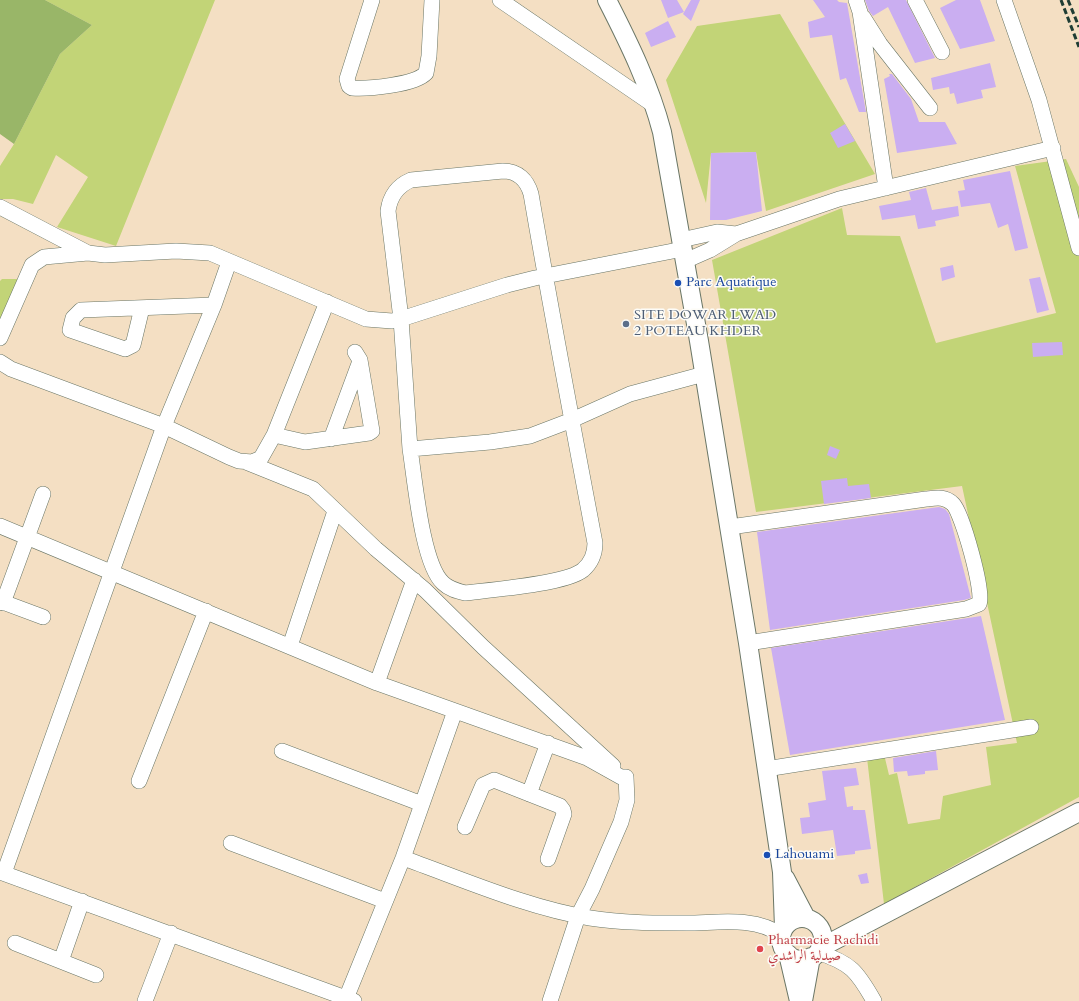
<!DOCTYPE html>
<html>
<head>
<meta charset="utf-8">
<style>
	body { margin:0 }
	canvas { display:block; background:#f4dfc3 }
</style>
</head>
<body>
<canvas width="1079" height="1001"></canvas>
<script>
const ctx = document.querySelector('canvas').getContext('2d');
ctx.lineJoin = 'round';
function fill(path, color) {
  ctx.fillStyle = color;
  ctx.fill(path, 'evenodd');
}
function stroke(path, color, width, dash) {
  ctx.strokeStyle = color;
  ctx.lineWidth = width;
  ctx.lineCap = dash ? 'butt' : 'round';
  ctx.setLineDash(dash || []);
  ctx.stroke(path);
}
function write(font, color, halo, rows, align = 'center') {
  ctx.font = font + ' Cardo,Amiri,serif';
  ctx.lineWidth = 3;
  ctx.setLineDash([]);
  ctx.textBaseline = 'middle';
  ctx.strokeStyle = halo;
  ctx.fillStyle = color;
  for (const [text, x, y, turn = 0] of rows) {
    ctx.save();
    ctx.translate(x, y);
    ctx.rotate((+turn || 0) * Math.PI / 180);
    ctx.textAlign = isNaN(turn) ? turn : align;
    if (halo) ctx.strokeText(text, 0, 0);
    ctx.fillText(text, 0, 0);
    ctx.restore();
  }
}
fill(new Path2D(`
	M45,0H215L116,246L57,227L88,177L56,155L33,204L13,199H0V166L14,144L60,54L92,25Z
	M780,14L875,174L766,211L756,152L711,153L706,203L666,80L697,26Z
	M1066,159L1079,187V797L884,904L867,758L883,750L889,775L897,773L908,824L940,819L943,796L991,785L986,747L1017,743L962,486L756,512L712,260L842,208L847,235L900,236L936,343L1056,313L1015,166Z
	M2,279H26L0,331V281Z`), '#c2d477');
fill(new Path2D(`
	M0,0H45L92,25L60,54L14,144L0,134Z`), '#99b668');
fill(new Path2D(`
	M661,0H677L684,12L668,18Z
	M691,0H700L691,21L683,14Z
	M813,0H837L839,2L847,3L866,112H859L846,78L840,80L832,35L810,38L808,22L825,17Z
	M865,0H906L935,58L915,63L888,7L873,16L869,11Z
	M956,0H980L995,41L960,49L940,8Z
	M668,21L676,37L651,47L645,33Z
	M990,63L996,87L981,90L983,98L957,104L954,93L950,94L949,87L933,90L931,78Z
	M889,74H892L911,99L919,122H945L957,144L897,153L884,79L890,76Z
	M845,124L855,141L838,148L830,133Z
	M756,152L762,211L726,220H710L711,153Z
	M1010,171L1028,248L1015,251L1008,224L998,228L990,203L961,207L958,191L965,190L963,180Z
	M926,188L932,210L958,206L959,216L935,221L936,226L918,229L915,215L882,220L879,206L911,200L909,192Z
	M953,265L955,277L942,281L940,268Z
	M1040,277L1049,310L1037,313L1029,279Z
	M1062,342L1063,355L1033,357L1032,343Z
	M830,446L840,450L836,459L827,455Z
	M847,478L848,486L869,484L871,498L824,504L821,481Z
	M939,507L945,509L949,514L971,598L964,600L770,630L757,532Z
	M981,616L1005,720L790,755L771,648Z
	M936,751L938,770L925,771V774L908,776L907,771L894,772L893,758Z
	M856,768L859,785L844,787L847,807L853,806V810H865L871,849L855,851V854L837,856L833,830L802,834L800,818L810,817L808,803L826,800L822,771Z
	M867,873L869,883L861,884L858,875Z`), '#caaef1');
const minor = new Path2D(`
	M372,0L347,79L349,86L352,88C368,89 415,85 426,73L429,56L432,0
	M500,0L655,106
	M856,0L860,12L886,188
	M915,0L942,52
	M1004,0L1039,100L1079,248
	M863,17L880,44L930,108
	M0,207L88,253L105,255L176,251L210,253L366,319L392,321L401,319L507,285L535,278L683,249
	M681,240L717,232L736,234
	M685,261L710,250L736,234L839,199L1053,148
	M142,308L133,345L125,349L70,330L73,318L81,310L214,305
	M0,338L32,265L44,257L88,253
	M0,362L11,369L164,426L229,457L239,461L252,462L261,458L274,435L327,302
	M274,435L305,442L369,433L372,431L360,360L355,352
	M331,439L360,361
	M410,449C415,480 422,564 443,583C449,589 457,591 465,593C490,590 566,584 583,570C591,563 595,554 595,543C573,427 551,311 531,194C527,180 518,171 503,171L411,180C397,186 390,196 388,211L401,319L410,449L490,442L530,436L572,420L630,394L704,374
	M246,462L313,489L376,549L425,590L483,647L613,766
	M0,526L377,683L587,758L621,777H626L627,800L621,822L592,889L578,916L550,1001
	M730,527L926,499C936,498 945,496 953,504C962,513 985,594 979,604L966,609L748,643
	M0,601L43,617
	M3,603L43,494
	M290,646L335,511
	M377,683L414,580
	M282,751L422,804
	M766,769L1031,727
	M139,781L206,611
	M529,794L548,743
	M465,827L483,785L494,780L560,806L563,810L564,814L548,859
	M231,843L385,901
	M403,858C462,879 528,908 590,918C622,923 654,923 687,923C717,923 755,916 781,935
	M0,872L354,1001
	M4,873L164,426L214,305L229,262
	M15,943L96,975
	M817,952C851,963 857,971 874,1001
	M61,961L82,901
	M145,1001L171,933
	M345,1001L403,858L455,711`);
const major = new Path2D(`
	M607,0C629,43 650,86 662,132L699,341L748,643L782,872L784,928
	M785,878L806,918
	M781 939a21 21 0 1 1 42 0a21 21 0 1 1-42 0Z
	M820,948L1079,812
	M788,954L799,1001
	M803,1001L811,957`);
stroke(minor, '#6a7666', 16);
stroke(major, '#6a7666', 20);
stroke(minor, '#fff', 15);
stroke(major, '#fff', 18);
stroke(new Path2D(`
	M1061,0L1079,47
	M1068,0L1079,27`), '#1f3d34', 3, [6, 3]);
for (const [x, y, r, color] of [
	[678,283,4,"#1a4fb4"],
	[626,324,4,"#5c6f8a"],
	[767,855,4,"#1a4fb4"],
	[760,949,4,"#e0444e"]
]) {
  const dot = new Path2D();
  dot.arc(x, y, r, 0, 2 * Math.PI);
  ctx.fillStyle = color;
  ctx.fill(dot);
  stroke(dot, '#fdfcf7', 1.5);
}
write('14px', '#164399', '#fdfcf7', [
	["Parc Aquatique",686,283],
	["Lahouami",775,855]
], 'left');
write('14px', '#4e5e75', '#fdfcf7', [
	["SITE DOWAR LWAD",634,316],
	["2 POTEAU KHDER",634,332]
], 'left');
write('14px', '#be3a42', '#fdfcf7', [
	["Pharmacie Rachidi",768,941],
	["صيدلية الراشدي",768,957]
], 'left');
</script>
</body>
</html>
